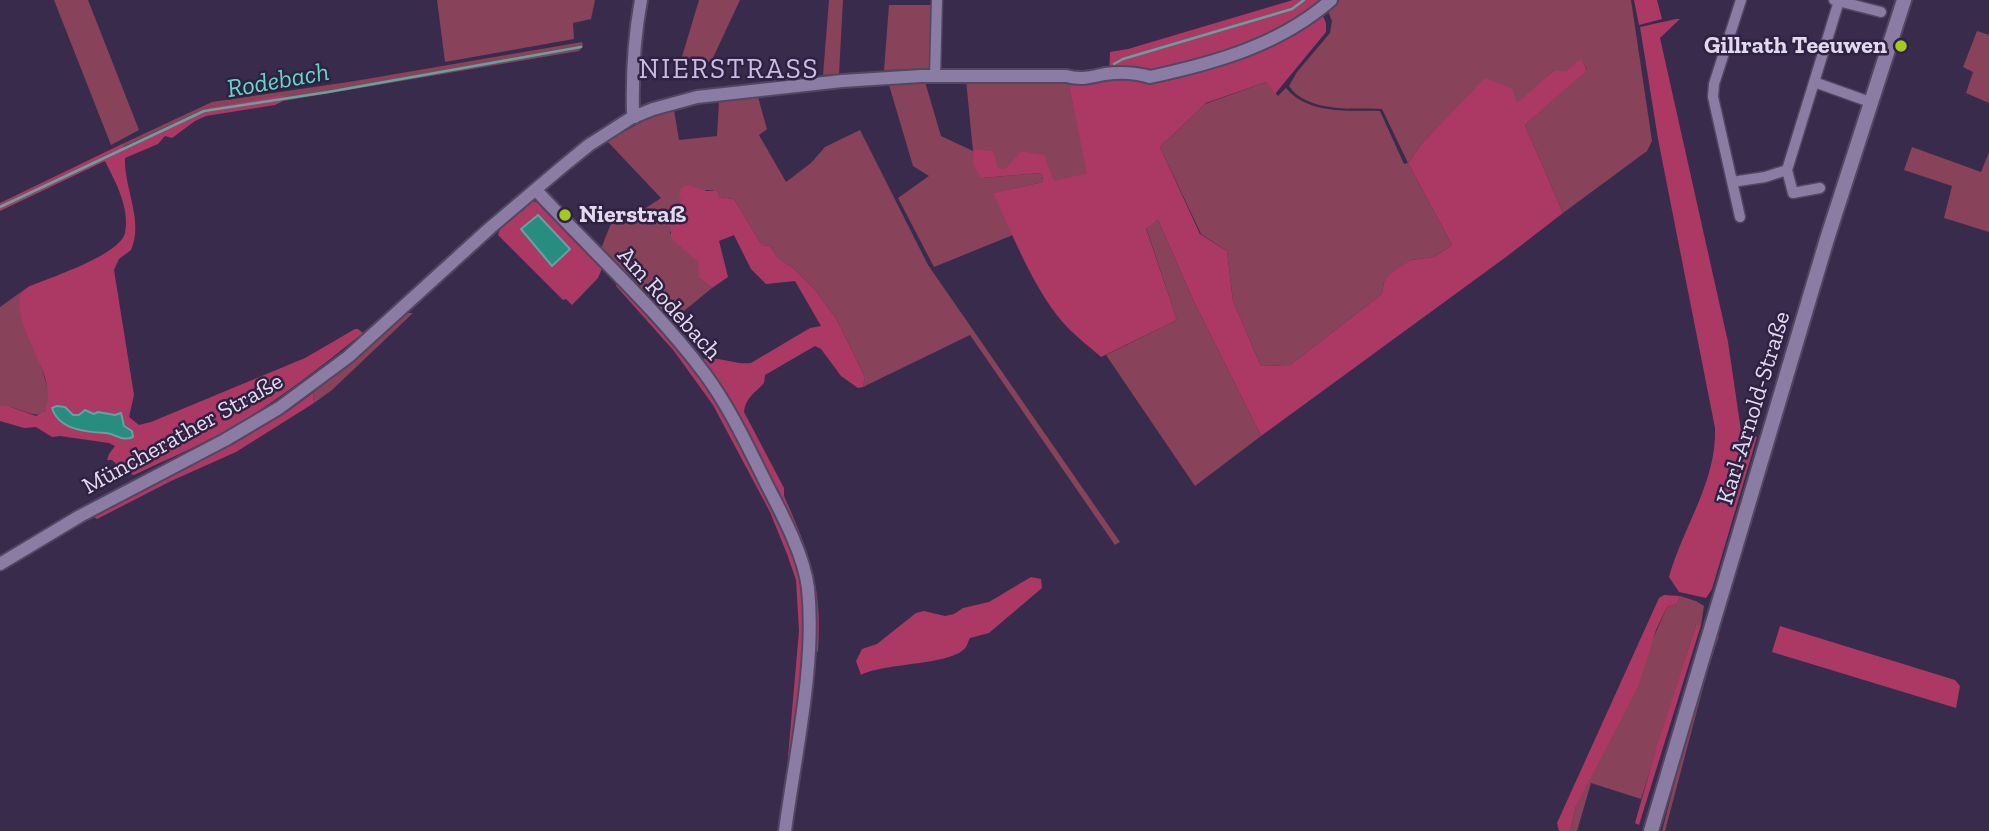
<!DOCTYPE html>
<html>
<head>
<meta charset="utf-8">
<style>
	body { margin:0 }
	canvas { display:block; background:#382b4c }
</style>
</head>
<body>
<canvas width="1989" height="831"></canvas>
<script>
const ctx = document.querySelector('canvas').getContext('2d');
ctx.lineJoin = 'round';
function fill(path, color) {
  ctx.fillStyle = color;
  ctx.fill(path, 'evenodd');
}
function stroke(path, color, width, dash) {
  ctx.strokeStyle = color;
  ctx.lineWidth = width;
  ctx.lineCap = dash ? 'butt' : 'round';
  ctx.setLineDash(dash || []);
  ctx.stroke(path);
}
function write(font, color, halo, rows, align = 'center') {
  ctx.font = font + ' "Zilla Slab",serif';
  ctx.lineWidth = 5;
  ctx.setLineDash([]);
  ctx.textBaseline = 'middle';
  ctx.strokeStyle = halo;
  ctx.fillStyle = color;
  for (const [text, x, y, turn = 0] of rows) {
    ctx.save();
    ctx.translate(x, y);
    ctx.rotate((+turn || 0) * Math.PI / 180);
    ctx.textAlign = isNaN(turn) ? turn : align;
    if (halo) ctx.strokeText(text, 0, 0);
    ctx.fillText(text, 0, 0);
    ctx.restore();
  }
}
fill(new Path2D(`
	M54,0H88L139,130L111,145Z
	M437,0H595L591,19L573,23L574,39L445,62Z
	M699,0H740L711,62L681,60Z
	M829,0H843L839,74L823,75Z
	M1339,0H1631L1652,141L1647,151L1563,213L1525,125L1587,69L1581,60L1565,71H1553L1517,104L1485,79L1422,143L1408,163L1452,245L1434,257L1411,260L1384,282L1382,294L1290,365L1261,366L1233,301L1227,251L1201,234L1160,147L1205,104L1266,82L1278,96L1286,88C1308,115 1349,110 1380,111L1404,164L1408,163L1382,109C1354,108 1307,113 1289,86L1297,72L1330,33L1332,21L1327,9Z
	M889,5H935L932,69L884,70Z
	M1977,31L1989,35V103L1966,93L1973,72L1963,67Z
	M582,42L583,46L579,51L283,101V96L210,107L123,147L122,144L212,102L355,81Z
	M966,80L1068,81L1088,173L1054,182L1021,151L1006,169H998L981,178L1042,173L1043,182L994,193L1013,235L934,267L898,198L929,176L913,166L889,85L925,82L941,136L973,151Z
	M758,97L767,129L759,135L786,182L811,163L825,147L860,130L928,265L1120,542L1115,545L970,335L863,387L865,377L837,320L816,291L793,268L777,257L770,246L762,245L734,199L720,197L717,190H702L683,202L670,233L699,262V278L712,288L668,324L600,251L616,211L635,215L661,198L607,141L649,118L674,110L679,140L717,136L719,101Z
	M1912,147L1981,172L1989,152V232L1944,218L1952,186L1904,170Z
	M1158,220L1195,304L1261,436L1195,486L1106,355L1177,320L1146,227Z
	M28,287L20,294L48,390C50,435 23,404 0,406V307Z
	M406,313H413L332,390L314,403L313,393Z
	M1680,596L1696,601L1704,606L1701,625H1696L1641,799L1591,783L1577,831H1570L1576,806L1606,745L1667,607L1677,604Z
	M1713,634L1719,636L1708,669L1665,831H1662Z`), '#884259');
fill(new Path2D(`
	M1293,0H1324L1318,4L1326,23V32L1275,94L1266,82L1206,103L1160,147L1200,234L1227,251L1233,301L1261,366L1290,365L1382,294L1384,282L1390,274L1411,260L1434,257L1452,245L1408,163L1422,143L1485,78L1512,89L1517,103L1553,71H1565L1581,59L1587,70L1525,125L1563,213L1506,257L1261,436L1195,304L1158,220L1146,228L1177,320L1101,357C1091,348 1079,339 1069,329C1035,294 1014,237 993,193L1043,182L1042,173L981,178L973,164L974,149L993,151L998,168L1005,169L1021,151L1044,155L1054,181L1087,173L1068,81L1109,79L1110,52L1128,49Z
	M1634,0H1657L1662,19L1639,25Z
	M1676,19H1680L1660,38L1728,342L1741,431L1757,437L1712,589L1706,598L1679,592L1669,577C1683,527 1717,481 1715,428L1658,139L1640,27Z
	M284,95L283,101L275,105L206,116L195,121L172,138L165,136L158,144L125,158C124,189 144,221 131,250L119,259L114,270L134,395L129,417L139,425L151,422L305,358L355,329H358L363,333C322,366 281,398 236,425C203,444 168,459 134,475L126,473L112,460H107L109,454L115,446L109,443L60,436L52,437L36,427L24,428L0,421V406H8L36,416L45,411C60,374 13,334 20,294L28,287C49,278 120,255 125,233C130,208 116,183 105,161L0,211V203L122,144L124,147L210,107Z
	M688,185L707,191L717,190L720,197L734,199L762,245L770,246L777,257L793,268L816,291L837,320L865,377L863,387L858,388L841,376L821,349L815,346L765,375L764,383C755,393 746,397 744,412L784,488V496C809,552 823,588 818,651L816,653L813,652L812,585L701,363L703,359C719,356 736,365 751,363L810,328L821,326L795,281L766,284L751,269L734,235L719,241L728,277L712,288L699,278L698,262L671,238V227L663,223L668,207L682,202L679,195L681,188Z
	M533,201L542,204L603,266L598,278L572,305L566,299L563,300L498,235L501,226Z
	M617,283C648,314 680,347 705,382C730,417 748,456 767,494C783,526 802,562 804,598C807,653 798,708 791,762L788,761V757L799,631L796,580L787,554L770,512L713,405L674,351L616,286Z
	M313,393L314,403L236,452L171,481L97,519L93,516L168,474L234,444L287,412Z
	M1031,577L1041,579L1042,588L989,633L970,638C968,641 968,644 966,647C952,666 886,662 861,675L856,661L862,649L877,644L916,613L924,611L945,616L954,614L963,608L989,602Z
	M1664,595L1680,596L1677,604L1667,607L1656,630L1638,687L1576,806L1570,831H1559L1557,823L1659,598Z
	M1696,625H1701L1639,825L1635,823L1656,749Z
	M1780,626L1955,680L1960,686L1956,708L1772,652Z`), '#ac3864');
const water = new Path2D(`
	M538,215L570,249L552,266L521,229Z
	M57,406L65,407L73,415H79L85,410L94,414L98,412L115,415L121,413L124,426L132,431L133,437C121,442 117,434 106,433C86,432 59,430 52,408Z`);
fill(water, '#288d7e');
stroke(water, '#60a4a0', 2);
stroke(new Path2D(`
	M1114,64L1123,59L1292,9L1304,0
	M0,207L204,111L328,92L581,47`), '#60a4a0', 2.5);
const minor = new Path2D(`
	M1834,0L1881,12
	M935,76L937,0
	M1814,82L1870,102
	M1787,170L1793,193L1820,188
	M1732,182L1765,177L1787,170L1839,1
	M1740,217L1713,97L1714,84L1741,0`);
const tertiary = new Path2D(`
	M635,117L633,112C632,74 634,38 641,0
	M536,190C592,251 656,308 705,374C730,408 748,447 767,485C782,514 804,555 808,588C816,665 795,754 785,831
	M0,564L80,516L225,440L279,408L348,357L490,228L562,167L589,145L631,118L653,109L697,97L842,81L921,76H1066C1080,80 1092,77 1105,74C1119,72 1137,73 1150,77C1215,63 1280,45 1331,0`);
const secondary = new Path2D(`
	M1651,831L1827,239L1904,0`);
stroke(minor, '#514762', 13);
stroke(tertiary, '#514762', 16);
stroke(secondary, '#514762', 18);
stroke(minor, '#8a7ca2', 10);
stroke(tertiary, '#8a7ca2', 12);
stroke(secondary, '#8a7ca2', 14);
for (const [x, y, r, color] of [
	[1901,46,7,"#a7c81e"],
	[565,215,7,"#a7c81e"]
]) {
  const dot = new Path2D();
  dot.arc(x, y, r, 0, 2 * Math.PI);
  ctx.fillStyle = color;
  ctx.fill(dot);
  stroke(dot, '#2e2141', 2.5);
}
write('bold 24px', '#e1daef', '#2e2141', [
	["Gillrath Teeuwen",1887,46],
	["Nierstraß",579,215,"left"]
], 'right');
write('24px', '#e1daef', '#2e2141', [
	["Am Rodebach",669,304,48],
	["Karl-Arnold-Straße",1754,408,-73],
	["Müncherather Straße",183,434,-29]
]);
write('italic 26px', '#62d8c5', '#2e2141', [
	["Rodebach",278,81,-10]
]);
ctx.letterSpacing = '2px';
write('28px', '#cabbe5', '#2e2141', [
	["NIERSTRASS",729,70]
]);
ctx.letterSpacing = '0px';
</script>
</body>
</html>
